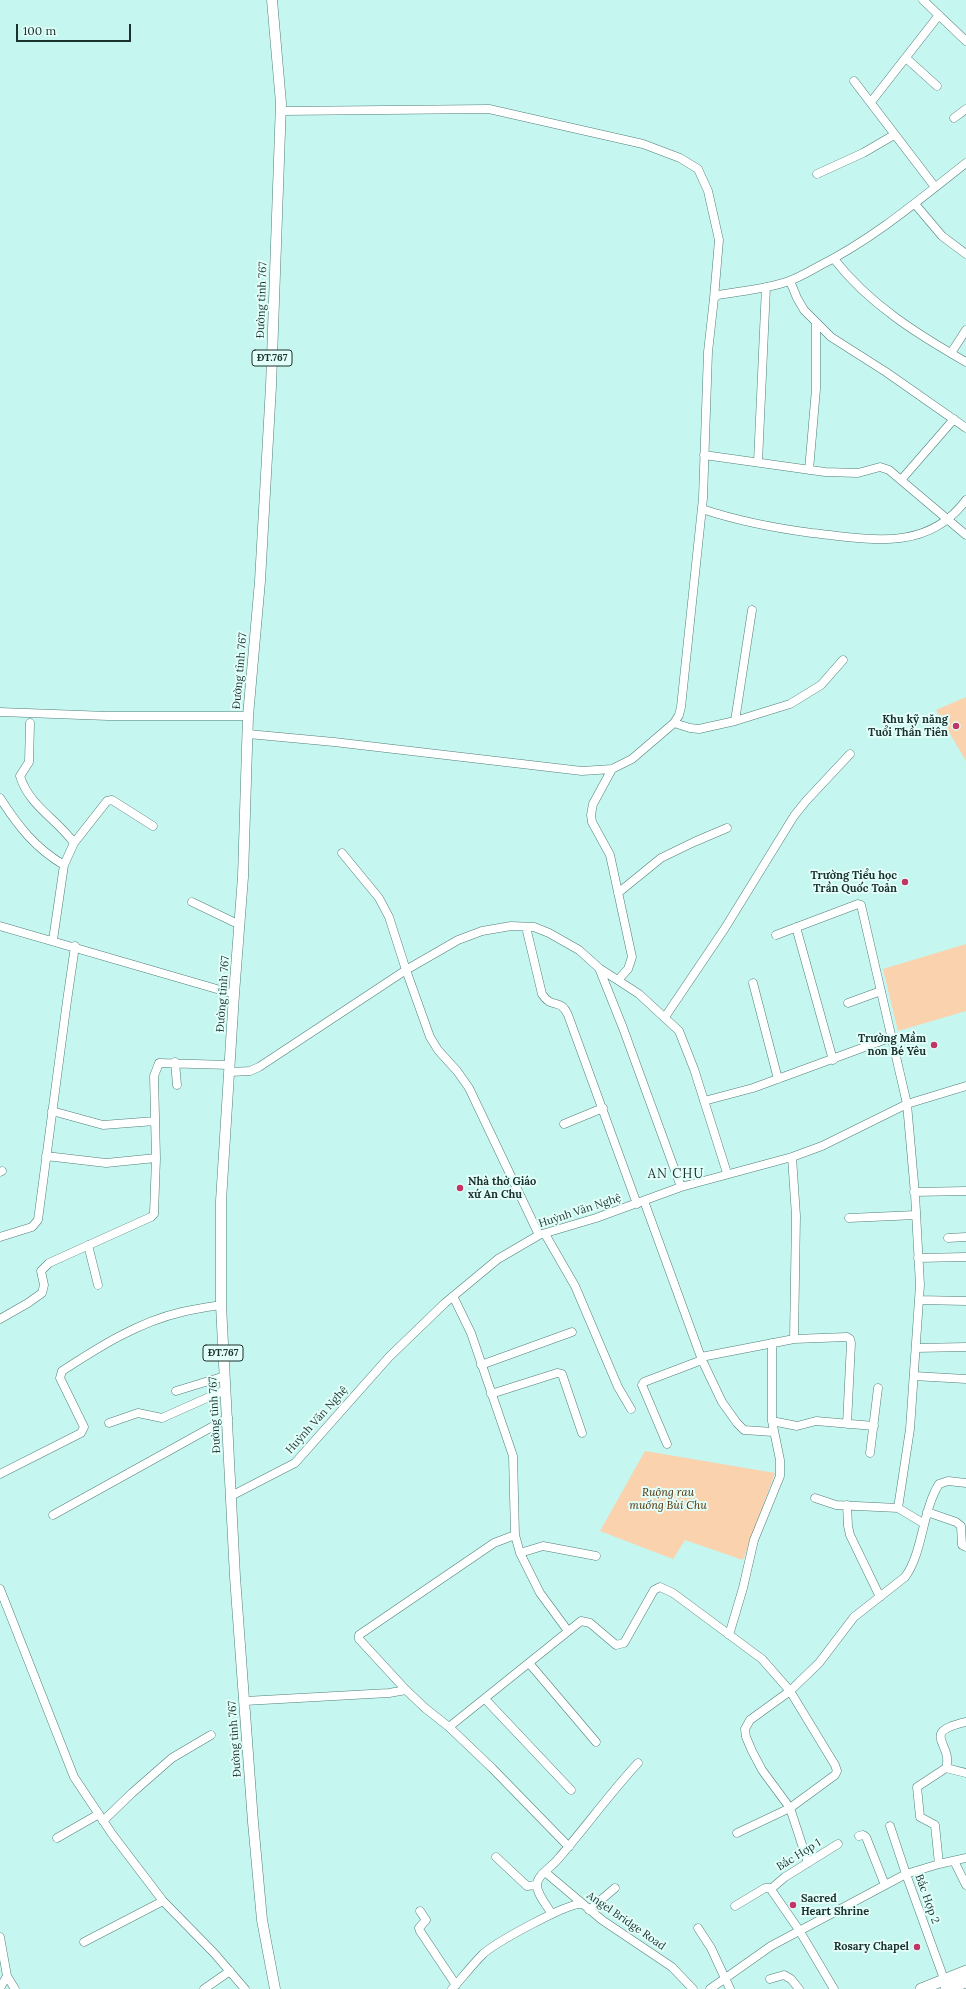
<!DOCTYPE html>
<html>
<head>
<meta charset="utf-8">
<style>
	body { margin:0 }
	#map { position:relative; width:966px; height:1989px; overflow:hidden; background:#c5f6ef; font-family:Lora,serif }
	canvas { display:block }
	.scale { position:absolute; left:16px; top:24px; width:115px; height:18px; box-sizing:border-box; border:2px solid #1c302d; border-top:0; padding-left:5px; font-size:12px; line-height:14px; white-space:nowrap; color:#1c302d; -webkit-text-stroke:3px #e2fffa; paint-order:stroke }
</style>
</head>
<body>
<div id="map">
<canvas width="966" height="1989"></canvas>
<div class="scale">100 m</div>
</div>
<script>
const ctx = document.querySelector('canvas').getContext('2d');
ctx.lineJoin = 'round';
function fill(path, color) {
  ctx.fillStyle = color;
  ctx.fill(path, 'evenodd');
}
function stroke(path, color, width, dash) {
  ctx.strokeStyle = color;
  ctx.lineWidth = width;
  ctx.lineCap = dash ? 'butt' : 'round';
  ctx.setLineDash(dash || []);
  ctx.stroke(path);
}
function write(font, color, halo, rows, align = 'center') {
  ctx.font = font + ' Lora,serif';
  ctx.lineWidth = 4;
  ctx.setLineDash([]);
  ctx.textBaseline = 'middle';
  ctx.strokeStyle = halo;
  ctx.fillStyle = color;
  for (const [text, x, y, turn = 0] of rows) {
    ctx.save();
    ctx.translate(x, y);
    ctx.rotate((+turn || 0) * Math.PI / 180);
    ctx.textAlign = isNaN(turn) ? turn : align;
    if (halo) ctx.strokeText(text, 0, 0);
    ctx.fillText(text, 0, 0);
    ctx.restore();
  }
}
fill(new Path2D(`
	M966,697V761L936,710Z
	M966,944V1011L898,1031L883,969Z
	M645,1451L775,1473L743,1560L685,1540L673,1559L600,1531Z`), '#fad2ad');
const minor = new Path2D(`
	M923,0L966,41
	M906,58L937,86
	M854,81L935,187
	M871,102L939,15
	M281,111L489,109L643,144L680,158L698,169L708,191L719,240L714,298
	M954,118L966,109
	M817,174L863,153L894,135
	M915,204L942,236L966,254
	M834,259C869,304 917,334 966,362
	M790,281L797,298L804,310L831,337L886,372L966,428
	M951,353L966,330
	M704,455L825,472L858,473L880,467L889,470L966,535
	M758,462L766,287
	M809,470L816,389V323
	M901,480L954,419
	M702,509C738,521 774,528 812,533C868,539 927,553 966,500
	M0,712L108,716H248
	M735,721L752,610
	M30,723L29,762L20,776C29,806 57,819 74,843
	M674,723L690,728L699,729L735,721L790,704L821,685L843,660
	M248,734L334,742L582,771L612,769L632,759L674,723L679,715L681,707L703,498L708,352L714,298L718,295C741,291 767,289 789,281C800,277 810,271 819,266C873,239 919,200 966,163
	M612,769L593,804L591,815L592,822L610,855L632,957L628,969L618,980
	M0,798C18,826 35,848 64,865
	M342,853L379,898L389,917L406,970L430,1037L438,1050L457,1071L469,1088L539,1235
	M618,893L661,858L694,842L727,828
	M192,902L240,925
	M0,926L234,994
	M526,927L542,994C552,1010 560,997 568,1015L637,1204
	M796,927L833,1060
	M776,935L858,904L861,905L907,1104L915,1194L920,1285L910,1429L898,1508
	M53,940L64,865L74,843L107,801L112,800L153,826
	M599,968L623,1028L681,1187
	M753,983L778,1079
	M848,1003L881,991
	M665,1017L725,928L794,816L806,801L850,754
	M175,1062L177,1085
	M230,1072L250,1071L259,1067L406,970L458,940L482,931L511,926L534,927L549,933L579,950L599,968L639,994L679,1031L694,1069L727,1173
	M704,1101L753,1088L892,1037
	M52,1111L103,1125L155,1121
	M564,1124L603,1108
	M46,1156L106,1163L156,1158
	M792,1157L796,1216L794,1339
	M0,1172L2,1171
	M914,1192L966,1191
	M644,1201L702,1360L722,1402L737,1423L744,1430L773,1432
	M849,1218L916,1215
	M545,1234L575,1286L618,1387L631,1409
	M0,1237L32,1227L38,1220L67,1001L75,946
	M948,1238L966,1237
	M88,1245L98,1285
	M918,1258L966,1257
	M453,1296L471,1333L513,1456L515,1535L520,1553L540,1593L568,1631
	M919,1300L966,1301
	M0,1319L28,1303L42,1293L44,1285L41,1271L49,1263L151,1217L154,1214L156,1158L154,1076L159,1063L230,1065
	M916,1348L966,1347
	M701,1357L794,1339L847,1337L850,1339L851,1343L847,1424
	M481,1365L572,1332
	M914,1376L966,1379
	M176,1391L225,1376
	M491,1394L557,1373L562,1374L582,1433
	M772,1421L797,1426L816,1421L874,1426
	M109,1423L138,1413L162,1418L225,1390
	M667,1444L642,1385L644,1382L702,1360
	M870,1453L878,1388
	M0,1474L81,1433L84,1427L60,1378L62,1371C99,1347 138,1322 182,1312C194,1309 208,1307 221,1305
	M231,1496L295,1463L389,1357L445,1303L498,1259L539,1235L596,1218L681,1187L792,1157L822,1146L907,1104L966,1086
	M815,1498L836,1505L898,1508L923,1523
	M847,1505L848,1526L850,1535L880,1597
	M927,1512L956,1522L961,1526L962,1545L966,1547
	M53,1515L228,1418
	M515,1535L494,1543L359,1635V1639L406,1690L425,1708L449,1727L492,1768L569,1847
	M520,1553L543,1546L596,1556
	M0,1589L74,1777L112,1834L163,1901L214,1953L245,1989
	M729,1635L743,1588L754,1540L780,1476V1460L772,1421V1343
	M529,1663L596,1742
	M485,1699L571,1790
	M245,1701L389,1693L406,1690
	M449,1727L581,1621L590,1623L616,1645L624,1643L654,1590L660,1587L673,1593L762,1659L790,1691L835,1765L837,1771L835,1775L790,1808L808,1863
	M946,1768L966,1773
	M103,1821L132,1793L172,1758L211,1735
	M890,1826L906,1874L944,1979
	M737,1833L790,1808L762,1770L752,1751L746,1737L745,1729L750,1720L790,1691L819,1663L854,1617L905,1577C923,1553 922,1511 939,1484L948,1481L966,1483
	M859,1836L863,1835L866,1837L885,1885
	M57,1838L99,1814
	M496,1857L527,1886L536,1885
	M954,1861L966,1885
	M939,1864L935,1825L920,1817L917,1787L946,1768C954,1743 918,1733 966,1722
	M545,1872L602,1920L672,1967L693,1989
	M735,1906L765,1888H772
	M589,1910L615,1888
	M420,1911L426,1920L419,1928L420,1931L456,1985
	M552,1914C547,1906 536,1893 537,1884C538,1874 552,1867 558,1859C585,1828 610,1793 638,1763
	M698,1928L711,1948L730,1989
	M0,1937L7,1976L0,1988
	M84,1942L163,1901
	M7,1976L15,1989
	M770,1979L784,1975L791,1979L799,1989
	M204,1989L230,1971
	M452,1989C462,1978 472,1965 483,1954C495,1943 568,1902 582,1904
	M710,1989L771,1946L906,1874L939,1864L966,1858
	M834,1989L799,1930L772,1891V1888L785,1877L838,1844`);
const major = new Path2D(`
	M272,0L281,103L271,386L260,581L248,716L243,877L234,994L221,1201V1305L235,1577L253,1822L262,1920L275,1989`);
const highway = new Path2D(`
	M921,1989L966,1971
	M946,1989L966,1982`);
stroke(minor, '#517f79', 9);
stroke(major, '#517f79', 11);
stroke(highway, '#517f79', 12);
stroke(minor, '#fff', 8);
stroke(major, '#fff', 10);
stroke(highway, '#fff', 11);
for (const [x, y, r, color] of [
	[956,726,4,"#c33565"],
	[905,882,4,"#c33565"],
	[934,1045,4,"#c33565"],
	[460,1188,4,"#c33565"],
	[793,1905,4,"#c33565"],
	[917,1947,4,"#c33565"]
]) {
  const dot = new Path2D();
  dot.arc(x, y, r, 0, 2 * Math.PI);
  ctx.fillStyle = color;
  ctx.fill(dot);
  stroke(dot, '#e2fffa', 1.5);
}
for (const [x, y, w] of [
	[272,358,40],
	[223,1353,40]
]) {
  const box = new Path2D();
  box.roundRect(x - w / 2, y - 8, w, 16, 3);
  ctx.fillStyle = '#e2fffa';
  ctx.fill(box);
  stroke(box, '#1c302d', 1);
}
write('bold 10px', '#1c302d', null, [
	["ĐT.767",272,358],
	["ĐT.767",223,1353]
]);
write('11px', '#1c302d', '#e2fffa', [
	["Đường tỉnh 767",262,300,-88],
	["Đường tỉnh 767",240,671,-85],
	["Đường tỉnh 767",223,994,-86],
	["Huỳnh Văn Nghệ",580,1211,-18],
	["Đường tỉnh 767",215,1415,-93],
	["Huỳnh Văn Nghệ",317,1420,-48],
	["Đường tỉnh 767",235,1739,-94],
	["Bắc Hợp 1",799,1855,-32],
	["Bắc Hợp 2",927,1899,70],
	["Angel Bridge Road",626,1921,35]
]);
write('bold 11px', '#1c302d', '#e2fffa', [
	["Khu kỹ năng",948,720],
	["Tuổi Thần Tiên",948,733],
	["Trường Tiểu học",897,876],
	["Trần Quốc Toản",897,889],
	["Trường Mầm",926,1039],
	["non Bé Yêu",926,1052],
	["Nhà thờ Giáo",468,1182,"left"],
	["xứ An Chu",468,1195,"left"],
	["Sacred",801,1899,"left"],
	["Heart Shrine",801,1912,"left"],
	["Rosary Chapel",909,1947]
], 'right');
write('italic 11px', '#502c00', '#e2fffa', [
	["Ruộng rau",668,1493],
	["muống Bùi Chu",668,1506]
]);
ctx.letterSpacing = '1px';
write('13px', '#1c302d', '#e2fffa', [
	["AN CHU",676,1174]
]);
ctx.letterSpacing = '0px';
</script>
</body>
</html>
